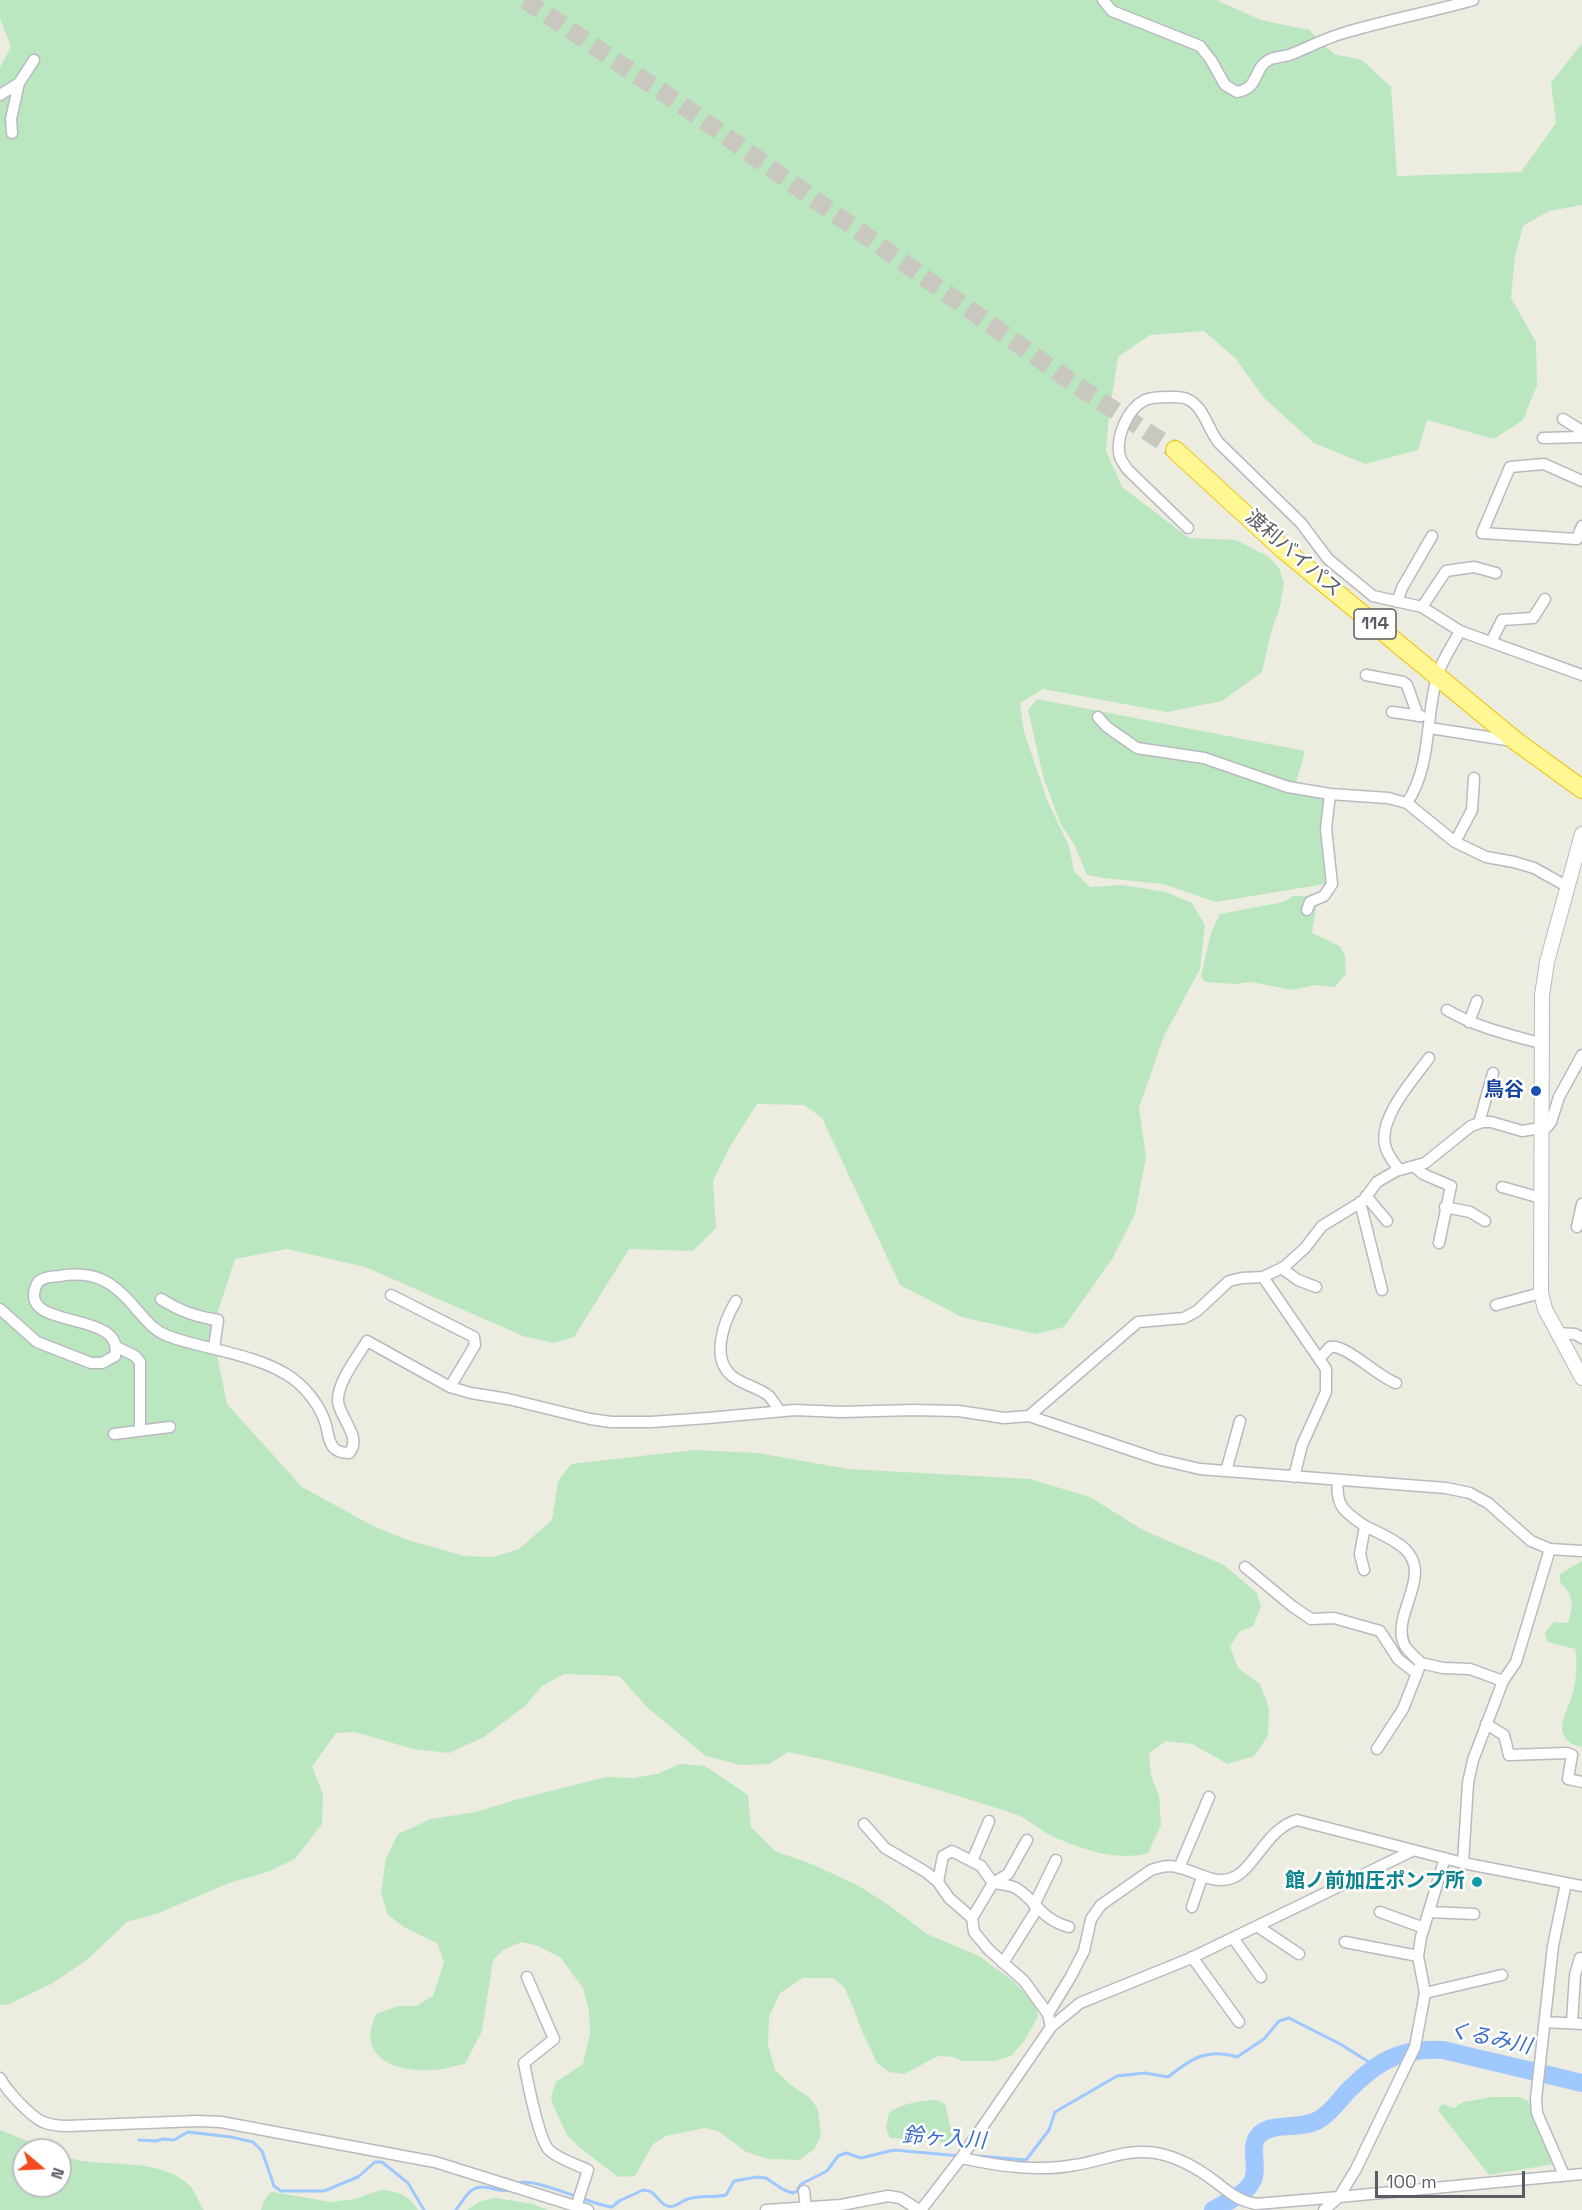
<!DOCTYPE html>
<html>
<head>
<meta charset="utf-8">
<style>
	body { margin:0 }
	#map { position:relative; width:1582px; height:2210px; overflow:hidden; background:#edece0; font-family:"Space Grotesk",sans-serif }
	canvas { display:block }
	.north { position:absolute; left:12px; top:2138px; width:60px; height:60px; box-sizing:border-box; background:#fff; border:2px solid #bdbec0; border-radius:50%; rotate:109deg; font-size:16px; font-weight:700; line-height:24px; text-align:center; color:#595c62 }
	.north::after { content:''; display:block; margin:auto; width:21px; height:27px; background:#f54a1e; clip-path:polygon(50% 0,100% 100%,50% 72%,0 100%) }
	.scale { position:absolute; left:1375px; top:2171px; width:150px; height:27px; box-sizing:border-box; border:3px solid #595c62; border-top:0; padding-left:8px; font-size:18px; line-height:21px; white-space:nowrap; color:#595c62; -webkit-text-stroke:4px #fff; paint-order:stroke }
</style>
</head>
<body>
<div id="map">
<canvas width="1582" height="2210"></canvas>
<div class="north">N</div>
<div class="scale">100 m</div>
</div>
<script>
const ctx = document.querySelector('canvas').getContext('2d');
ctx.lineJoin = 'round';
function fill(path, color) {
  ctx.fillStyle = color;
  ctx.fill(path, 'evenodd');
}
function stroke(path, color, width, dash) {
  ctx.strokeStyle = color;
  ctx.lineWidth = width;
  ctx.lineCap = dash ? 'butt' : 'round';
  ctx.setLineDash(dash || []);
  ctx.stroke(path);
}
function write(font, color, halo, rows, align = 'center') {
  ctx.font = font + ' "Space Grotesk","Noto Sans JP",sans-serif';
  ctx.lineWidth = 5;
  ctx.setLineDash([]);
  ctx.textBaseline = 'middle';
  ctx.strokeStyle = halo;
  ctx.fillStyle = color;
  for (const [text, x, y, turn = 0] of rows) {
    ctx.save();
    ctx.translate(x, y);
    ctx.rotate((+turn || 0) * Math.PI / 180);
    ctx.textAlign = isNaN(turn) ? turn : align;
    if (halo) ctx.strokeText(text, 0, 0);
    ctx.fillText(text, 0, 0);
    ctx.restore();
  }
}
fill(new Path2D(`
	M0,0H1216L1261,20L1309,30L1334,54L1362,60L1391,87L1397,176L1521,172L1556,123L1551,83L1582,43V205L1549,211L1523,226L1515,256L1511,298L1536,342L1537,385L1523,420L1494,439L1427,420L1418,450L1365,464L1314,443L1264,398L1236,359L1204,331L1150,335L1118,357L1109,416L1106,451L1122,487L1189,538L1236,540L1269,557L1279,568L1284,583L1280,607L1271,632L1262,672L1222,701L1167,712L1043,689L1020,703L1024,732L1048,802L1069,846L1074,871L1090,887L1123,885L1166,892L1192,903L1205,925L1200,969L1164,1036L1139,1108L1146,1157L1135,1214L1112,1259L1064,1327L1036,1334L962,1317L900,1285L822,1118L804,1105L757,1104L731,1145L713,1181L716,1228L693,1251L629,1249L574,1337L554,1343L523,1336L365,1267L287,1249L235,1259L212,1330L227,1404L302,1487L373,1526L405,1539L464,1556L494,1557L519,1549L552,1520L558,1481L571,1464L694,1450L758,1453L848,1469L1030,1479L1090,1497L1143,1530L1224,1565L1257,1593L1261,1607L1253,1626L1239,1632L1230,1647L1238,1668L1260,1684L1269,1708L1268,1736L1254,1756L1228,1764L1192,1744L1166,1741L1149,1753L1151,1776L1159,1795L1161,1825L1148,1853C1117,1862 1079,1849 1050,1835C1038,1829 1028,1819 1015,1814C941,1790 864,1767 788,1752L769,1764L740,1765L706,1756L648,1708L619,1676L564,1674L542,1686L525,1706L484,1737L449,1753L413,1749L355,1732L336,1733L312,1767L323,1794L322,1824L295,1859L267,1872L229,1883L159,1913L127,1922L88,1959L53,1983L7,2005L0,2004V67L11,47L0,19Z
	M1037,699L1305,751L1294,790L1326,797L1323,830L1325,884L1216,902L1163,884L1103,878L1087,875L1074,844L1060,823L1043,776L1028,710Z
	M1293,896H1315L1316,908L1312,933L1340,946L1345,956L1346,974L1335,987L1315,985L1292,990L1251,982L1235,984L1205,982L1201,976L1211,933L1220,914L1283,902Z
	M1582,1561V1746L1581,1747C1577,1746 1571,1744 1568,1741C1555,1729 1568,1709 1572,1696C1576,1682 1578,1663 1575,1649L1547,1642L1545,1632L1554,1622L1568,1623C1574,1604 1574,1596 1560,1582V1574Z
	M680,1764L705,1766L748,1795L751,1827L775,1851L814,1865L859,1886L890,1906L927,1934L979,1956L1013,1981L1036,2005L1038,2016L1025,2040L1011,2056L995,2061H963L953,2057L938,2056L904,2074L889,2072L877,2063L861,2029L853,2007L844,1987L833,1978H803L780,1993L769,2017L768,2045L775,2070L791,2085L809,2097L818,2109L821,2135L814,2149L800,2160L768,2159L746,2152L720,2132L705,2128L666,2136L653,2144L635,2176L618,2177L579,2147L567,2135L553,2105L551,2096L556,2082L583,2064L590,2033L589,2011L583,1988L561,1958L538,1946L522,1942L503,1950L493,1960L482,2031L465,2064C454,2066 443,2070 433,2070C395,2073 356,2057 376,2014L398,2006H416L433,1996L444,1962L437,1943L404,1927L388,1915L381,1893L386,1858L398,1834L431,1819L476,1812L515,1800L606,1777L633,1778L657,1774Z
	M1492,2097H1520L1528,2101L1554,2164L1489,2175L1438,2110L1442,2104L1454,2108L1463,2102Z
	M936,2100L945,2104L953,2138L950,2143L890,2138L886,2128L889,2113C902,2103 919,2101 936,2100Z
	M0,2130L50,2150H24V2186H60V2154C67,2156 75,2160 82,2161C116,2166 163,2159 190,2186C197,2194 198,2202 204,2210H0Z
	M381,2190C397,2191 409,2195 418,2210H261C264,2202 265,2195 273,2192L330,2202L355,2199Z
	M495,2198L533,2204L548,2210H467L481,2201Z`), '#bae7c0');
stroke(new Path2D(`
	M139,2140L156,2141L163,2139L174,2140L188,2132L231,2137L253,2142L262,2151L274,2186L281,2191H324L358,2177L375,2162H382L408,2183L424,2210
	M978,2156L1026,2160L1049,2130L1055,2112L1117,2076L1145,2073L1168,2077C1192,2058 1207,2048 1237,2057L1264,2039L1279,2021L1289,2018L1342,2045L1375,2066
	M516,2184C532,2175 590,2205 612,2207L619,2201L643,2190C656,2190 656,2200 665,2205C674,2210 680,2201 688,2199C700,2195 714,2198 726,2195L734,2181L757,2177L766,2178L784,2190L793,2193L797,2191L801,2184L827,2171L838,2156L846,2153L861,2158L894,2150L960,2156
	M456,2210C461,2204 466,2194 472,2190C485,2181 499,2195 511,2189`), '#9ec8ff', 3);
stroke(new Path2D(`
	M1213,2210C1226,2202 1247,2194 1253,2180C1259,2166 1248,2146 1259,2135C1272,2121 1302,2131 1320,2119C1330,2113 1338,2102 1346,2093C1375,2063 1399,2047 1443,2050L1582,2083`), '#9ec8ff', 18);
stroke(new Path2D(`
	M525,0L686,108L1070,381L1175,450`), '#c8c8c0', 18, [18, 9]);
const minor = new Path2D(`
	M1103,0L1112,11L1200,46L1211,60L1225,85L1237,92C1261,88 1252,67 1271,59C1276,57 1283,57 1289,55C1308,48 1325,38 1344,33C1387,20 1431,12 1473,0
	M0,95L19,83L34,60
	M12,133L11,119L19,83
	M1563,419L1582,431
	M1543,438L1582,437
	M1582,481L1544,464L1510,467L1482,533L1577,539L1582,526
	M1188,528L1127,469C1125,465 1121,461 1120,457C1115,438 1127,409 1145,400C1152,397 1160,397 1168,397C1174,397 1181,396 1187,399C1204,406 1208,430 1219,443L1301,523L1328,559L1373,596L1422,607L1460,631L1582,675
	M1397,602L1402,588L1432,536
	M1422,607L1446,571L1474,567L1496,573
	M1491,642L1502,620L1533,618L1545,599
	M1366,675L1403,682L1407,685L1418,716
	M1392,712L1421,716
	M1098,717L1107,727L1137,748L1204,758L1288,787L1330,794L1388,798L1407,803C1432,765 1425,719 1437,677C1441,661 1453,645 1460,631
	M1430,728L1513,741
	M1407,803L1455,842L1486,857L1514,862L1534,868L1568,887
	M1455,842L1472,810L1474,778
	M1307,910L1310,902L1324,896L1332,884L1326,829L1330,794
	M1447,1010C1476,1027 1507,1034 1540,1043
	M1469,1022L1477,1001
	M1479,1123L1493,1073
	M1414,1166L1423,1174L1451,1186L1439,1243
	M1399,1170C1394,1162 1387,1155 1385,1145C1379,1117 1413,1080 1429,1058
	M1502,1187L1541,1198
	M1366,1196L1387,1221
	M1360,1202L1382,1290
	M1445,1207L1470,1212L1485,1221
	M1577,1227L1582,1204
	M1281,1268L1298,1280L1316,1287
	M1263,1277L1326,1369V1392L1302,1445L1294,1477
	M391,1295L474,1337L475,1345L450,1387
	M161,1299C179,1311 196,1317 218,1320L214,1348
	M736,1301C724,1321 710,1358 732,1376C743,1385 758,1387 769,1396C773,1401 777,1407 780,1411
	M1496,1305L1541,1293
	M0,1309L37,1342L91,1363H102L115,1356C126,1309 18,1331 36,1286C39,1277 51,1277 59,1276C96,1270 114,1282 137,1310C146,1320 154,1331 168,1336C206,1350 258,1354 292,1378C307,1389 321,1407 326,1425C328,1433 328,1440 333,1447C337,1452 343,1453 349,1453C363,1438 339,1417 338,1401C337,1383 358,1356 367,1341L450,1387L471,1393L508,1399L590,1419L611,1422H651L708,1418L795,1410L841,1412L913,1410L959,1411L1004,1418L1029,1416L1138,1322L1184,1318L1197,1311L1229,1281L1242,1278L1263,1277L1284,1267L1305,1248L1322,1226L1363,1201L1377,1182L1396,1171L1425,1163L1471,1126L1482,1122H1491L1522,1131L1547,1127L1551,1122L1559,1097L1582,1055
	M1556,1333L1575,1334L1582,1338
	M117,1347L135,1356L140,1362V1430
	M1320,1358L1330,1347C1345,1343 1378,1377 1396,1383
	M1029,1416L1157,1459L1200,1469L1446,1488L1470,1493L1488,1503L1531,1541L1550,1549L1582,1551
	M114,1434L170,1427
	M1226,1471L1240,1421
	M1338,1481C1335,1507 1346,1513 1365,1526L1360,1554L1364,1570
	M1365,1526C1379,1533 1394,1539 1405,1549C1434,1577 1389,1616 1405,1646C1409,1652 1416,1658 1421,1663
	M1245,1567L1292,1606L1311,1619L1334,1618L1380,1631L1398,1659L1417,1674
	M1486,1724L1504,1735L1509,1755L1567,1753L1572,1755L1568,1779L1582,1782
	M1377,1749L1403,1709L1421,1663L1443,1668L1470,1669L1503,1681
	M864,1824L885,1848L926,1872L938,1882L949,1898L972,1918L974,1932L989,1950L1024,1981L1048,2014
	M972,1861L989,1821
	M1463,1863L1468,1783L1473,1760L1503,1681L1516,1662L1550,1549
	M1179,1868L1209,1797
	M938,1882L943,1856L952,1851L981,1866L993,1883L972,1918
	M993,1883C1000,1884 1010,1885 1016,1888C1038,1902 1040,1919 1069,1927
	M993,1883L1008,1874L1027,1840
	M1034,1905L1056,1860
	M1192,1907L1202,1877
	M1380,1912L1424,1928
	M1429,1912L1474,1914
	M1257,1926L1299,1954
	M1233,1938L1261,1977
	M1345,1942L1418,1956
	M1192,1957L1239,2022
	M1003,1963L1037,1909
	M1502,1975L1425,1993L1415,2047L1356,2169L1339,2197L1582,2174
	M527,1977L554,2039L524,2063C527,2079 539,2140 549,2150C558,2159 576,2164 588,2170L576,2207
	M1425,1993L1418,1956L1421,1937L1445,1858
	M1545,2022L1582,2024
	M1572,2023L1575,1975L1580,1958
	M1051,2027L1048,2014L1070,1978L1084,1951L1091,1919L1101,1905L1151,1870C1157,1868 1164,1866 1170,1866C1191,1867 1211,1886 1232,1878C1254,1870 1267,1828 1297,1820L1463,1863L1582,1886
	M0,2078C7,2091 30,2116 43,2122C51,2125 59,2126 67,2126L198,2121L221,2122L435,2162L588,2210
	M961,2158C999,2166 1037,2172 1075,2165C1103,2161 1126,2148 1156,2153C1178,2157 1199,2169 1217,2183C1230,2193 1239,2201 1256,2204L1339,2197
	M1564,2175L1537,2113L1536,2099L1553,1946L1566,1883
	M804,2191L806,2208
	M766,2210L841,2205L888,2196L900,2198L919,2210
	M921,2210L961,2158L1051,2027L1080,2003L1189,1959L1412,1851
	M1324,2210L1339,2197`);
const tertiary = new Path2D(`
	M1582,834L1547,962L1542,995L1541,1293L1545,1309L1582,1378`);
const trunk = new Path2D(`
	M1175,450L1283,549L1517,742L1582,789`);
stroke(minor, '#b8bac0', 13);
stroke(tertiary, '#b8bac0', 16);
stroke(trunk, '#edc100', 20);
stroke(minor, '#fff', 10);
stroke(tertiary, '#fff', 14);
stroke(trunk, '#fff694', 18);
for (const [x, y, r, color] of [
	[1536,1091,6,"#1a4fb4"],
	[1477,1882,6,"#0f9aa8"]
]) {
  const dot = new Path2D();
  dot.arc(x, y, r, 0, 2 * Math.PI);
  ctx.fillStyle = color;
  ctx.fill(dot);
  stroke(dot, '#fff', 2);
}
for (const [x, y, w] of [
	[1375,624,42]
]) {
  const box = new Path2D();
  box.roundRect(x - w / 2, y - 15, w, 30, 4.5);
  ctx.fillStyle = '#fff';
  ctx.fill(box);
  stroke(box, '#595c62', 1.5);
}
write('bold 18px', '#595c62', null, [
	["114",1375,624]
]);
write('20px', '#595c62', '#fff', [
	["渡利バイパス",1293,554,41]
]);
write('bold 20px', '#164399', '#fff', [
	["鳥谷",1524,1091]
], 'right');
write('bold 20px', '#0d838f', '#fff', [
	["館ノ前加圧ポンプ所",1465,1882]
], 'right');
write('italic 21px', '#396dca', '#fff', [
	["くるみ川",1490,2039,12],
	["鈴ヶ入川",944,2139,4]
]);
</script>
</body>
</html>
